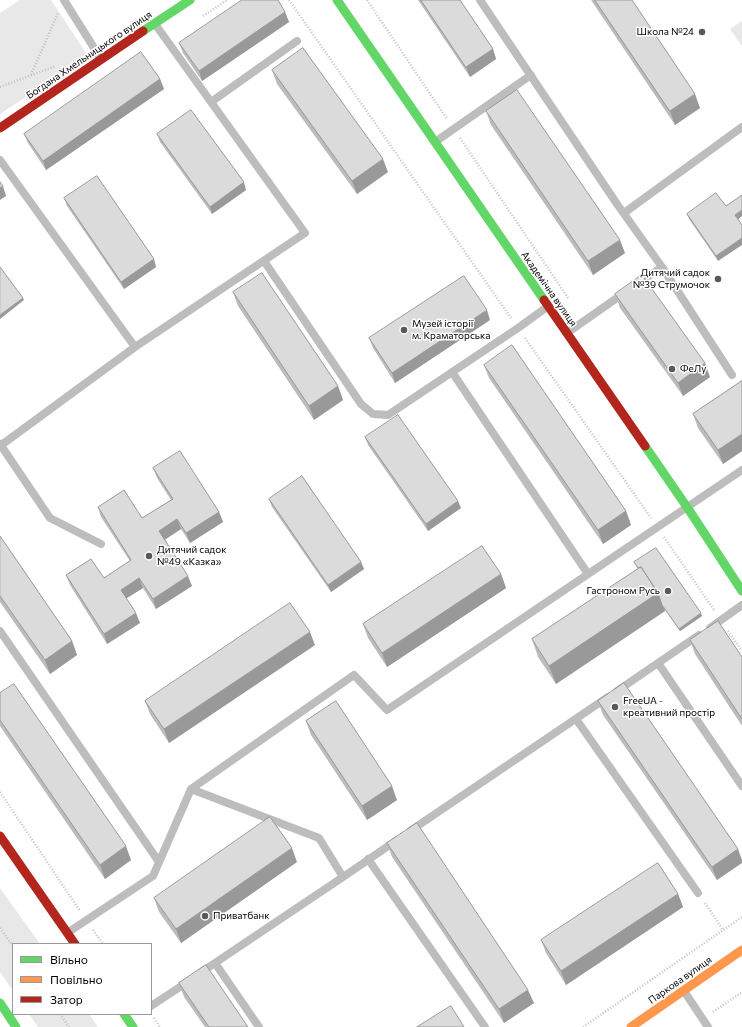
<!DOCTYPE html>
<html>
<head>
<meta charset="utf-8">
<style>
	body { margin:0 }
	#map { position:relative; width:742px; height:1027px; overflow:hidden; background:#fff; font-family:Commissioner,sans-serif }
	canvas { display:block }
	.legend { position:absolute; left:12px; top:943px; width:140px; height:72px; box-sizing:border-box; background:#fff; border:1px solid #999; margin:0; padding:5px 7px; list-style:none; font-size:12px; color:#000 }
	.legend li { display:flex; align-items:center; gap:8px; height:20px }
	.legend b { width:20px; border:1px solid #999 }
</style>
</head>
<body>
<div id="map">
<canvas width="742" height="1027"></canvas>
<ul class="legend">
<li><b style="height:5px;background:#63d668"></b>Вільно</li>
<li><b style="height:5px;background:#ff974d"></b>Повільно</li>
<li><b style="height:5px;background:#b3261e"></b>Затор</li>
</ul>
</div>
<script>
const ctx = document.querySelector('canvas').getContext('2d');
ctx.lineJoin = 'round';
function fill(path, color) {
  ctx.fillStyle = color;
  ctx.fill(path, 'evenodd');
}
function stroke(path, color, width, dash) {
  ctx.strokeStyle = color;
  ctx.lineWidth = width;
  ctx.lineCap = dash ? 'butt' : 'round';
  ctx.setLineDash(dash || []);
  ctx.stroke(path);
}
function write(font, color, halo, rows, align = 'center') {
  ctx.font = font + ' Commissioner,sans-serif';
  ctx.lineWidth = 3;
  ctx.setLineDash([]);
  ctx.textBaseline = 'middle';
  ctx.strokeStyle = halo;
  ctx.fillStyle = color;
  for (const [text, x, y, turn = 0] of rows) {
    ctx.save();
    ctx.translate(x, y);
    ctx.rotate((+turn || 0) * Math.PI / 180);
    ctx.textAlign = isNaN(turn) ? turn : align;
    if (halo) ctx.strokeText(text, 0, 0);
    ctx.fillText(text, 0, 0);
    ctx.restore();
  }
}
fill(new Path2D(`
	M20,0H51L88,56L0,114V13Z
	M742,21V46L730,29Z
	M0,888L40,944H13V991L0,972Z
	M29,1014H89L98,1027H38Z`), '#e8e8e8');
stroke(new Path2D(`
	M289,0L511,318
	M367,0L447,119
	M203,16L227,0
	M31,75L58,13
	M0,87L56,66
	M460,138L568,298
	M525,338L651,518
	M664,537L714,610
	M728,631L742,651
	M0,792L80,911
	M705,903L723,930
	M0,928L13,946
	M93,930L103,944
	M713,1012L742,992
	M60,1014L69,1027
	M154,1018L160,1027
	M583,1027L742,917`), '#c2c2c2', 2.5, [1, 2]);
stroke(new Path2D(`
	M64,0L101,59
	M480,0L617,204L662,267L637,284
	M211,102L297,41
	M435,142L531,75
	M0,160L135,347
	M624,213L742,127
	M264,261L361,404L373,414L388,415L518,328L547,307
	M662,267L732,375
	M567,333L624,293
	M452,372L588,574
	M0,444L50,518L101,544
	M0,446L135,347L305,233L155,24
	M710,628L742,605
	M0,631L159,862
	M658,663L742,786
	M617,691L699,635
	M576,719L698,893
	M191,789L319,838L343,877
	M410,831L608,697
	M368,859L485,1027
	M67,933L153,876L191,789L354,675L387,710L742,470
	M215,963L259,1027
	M200,973L343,877L397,840
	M684,991L708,1027
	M151,1006L189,981`), '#bdbdbd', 8);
stroke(new Path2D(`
	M337,0L544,300
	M143,31L190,0
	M645,446L689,510L742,591
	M0,1003L16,1027
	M124,1014L133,1027`), '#63d668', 9);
stroke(new Path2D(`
	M631,1027L742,950`), '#ff974d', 9);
stroke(new Path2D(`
	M0,128L143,31
	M544,300L645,446
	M0,836L75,944`), '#b3261e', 9);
fill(new Path2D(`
	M418,0H460L493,49L496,59L470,77Z
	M591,0H632L700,108L675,125Z
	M285,12L289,22L202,81L183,53L179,43Z
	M272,70L388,172L357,194L277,84Z
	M160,79L164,89L46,170L28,143L24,134Z
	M486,111L625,253L593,275L491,125Z
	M157,134L246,190L212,214L160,142Z
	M64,198L156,267L124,289L67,206Z
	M726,206L742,216L738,219L718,261L689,219L687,214Z
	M233,292L338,386L343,400L314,420L238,306Z
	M615,294L710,377L683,396L620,308Z
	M490,320L395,383L373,348L369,338Z
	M484,365L626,511L631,525L603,544L489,378Z
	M742,381V451L723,464L698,428L693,414Z
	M365,437L461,508L428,531L368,445Z
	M153,468L219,512L223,522L190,543L181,529L165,539L192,586L156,609L143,588L126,598L140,623L107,644L70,585L66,575L104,578L130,561L101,517L98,507L142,518L171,500L157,478Z
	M269,499L361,562L364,569L331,592L272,507Z
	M0,536L72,641L77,655L50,674L0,602Z
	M634,562L702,616L680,631L663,607L665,611L556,684L538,657L532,639L638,569Z
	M501,574L506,588L387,667L368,638L363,624Z
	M690,640L742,657V726L695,654Z
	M315,645L169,743L150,714L145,701Z
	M0,693L131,860L105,879L0,726Z
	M598,701L738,849L717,880L603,715Z
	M306,721L397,800L367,820L311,735Z
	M387,843L534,1003L504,1023L392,857Z
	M297,862L181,943L159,912L154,898Z
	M678,894L683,907L566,985L546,953L541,940Z
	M179,983L248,1027H205L184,997Z`), '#bcbcbc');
fill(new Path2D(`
	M285,12L289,22L202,81L199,71Z
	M493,49L496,59L470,77L466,67Z
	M160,79L164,89L46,170L43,161Z
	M695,94L700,108L675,125L670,111Z
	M383,159L388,172L357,194L352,181Z
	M244,182L246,190L212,214L210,207Z
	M3,186L6,196L0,200V188Z
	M742,210V216L737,220L735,215Z
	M742,238V245L718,261L716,256Z
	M620,240L625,253L593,275L588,261Z
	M154,259L156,267L124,289L121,282Z
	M23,298L24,300L0,319V315Z
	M487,310L490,320L395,383L392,373Z
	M705,363L710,377L683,396L678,383Z
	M338,386L343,400L314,420L309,406Z
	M742,434V451L723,464L718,450Z
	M458,501L461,508L428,531L426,524Z
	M626,511L631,525L603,544L598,530Z
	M219,512L223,522L190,543L186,533Z
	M177,519L181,529L163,541L159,531Z
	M361,562L364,569L331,592L328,585Z
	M501,574L506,588L387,667L382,653Z
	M188,576L192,586L156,609L153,599Z
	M139,578L143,588L124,600L121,590Z
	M658,593L665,611L556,684L549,666Z
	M136,613L140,623L107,644L104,634Z
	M701,613L702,616L680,631L679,629Z
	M310,632L315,645L169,743L164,729Z
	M72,641L77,655L50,674L45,660Z
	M392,786L397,800L367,820L362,806Z
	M126,846L131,860L105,879L100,865Z
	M292,848L297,862L181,943L176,929Z
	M738,849L742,860V863L717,880L712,867Z
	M678,894L683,907L566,985L561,971Z
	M528,990L534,1003L504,1023L499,1009Z`), '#999');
const building = new Path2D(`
	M242,0H278L285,12L199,71L179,43Z
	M421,0H460L493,49L466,67Z
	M595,0H632L695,94L670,111Z
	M303,48L383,159L352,181L272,70Z
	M141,52L160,79L43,161L24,134Z
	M517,90L620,240L588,261L486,111Z
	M191,110L244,182L210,207L157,134Z
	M97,176L154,259L121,282L64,198Z
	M0,182L3,186L0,188Z
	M716,193L726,206L742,195V210L735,215L742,225V238L716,256L687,214Z
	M0,267L23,298L0,315Z
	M262,273L338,386L309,406L233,292Z
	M642,275L705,363L678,383L615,294Z
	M464,276L487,310L392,373L369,338Z
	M512,345L626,511L598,530L484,365Z
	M742,381V434L718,450L693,414Z
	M398,415L458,501L426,524L365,437Z
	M180,451L219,512L186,533L177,519L159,531L188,576L153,599L139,578L121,590L136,613L104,634L66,575L91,559L104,578L131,560L98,507L124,490L142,518L173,499L153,468Z
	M302,476L361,562L328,585L269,499Z
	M0,536L72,641L45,660L0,596Z
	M482,546L501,574L382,653L363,624Z
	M656,548L701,613L679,629L662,605L658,593L641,567L638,568L634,562Z
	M641,567L658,593L549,666L532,639Z
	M290,603L310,632L164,729L145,701Z
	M718,621L742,657V719L690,640Z
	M624,683L738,849L712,867L598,701Z
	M14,684L126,846L100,865L0,720V693Z
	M336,701L392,786L362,806L306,721Z
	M270,817L292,848L176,929L154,898Z
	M417,823L528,990L499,1009L387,843Z
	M658,863L678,894L561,971L541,940Z
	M206,965L248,1027H209L179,983Z
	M451,1006L464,1027H417Z`);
fill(building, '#dbdbdb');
stroke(building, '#999', 1);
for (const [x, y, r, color] of [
	[702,32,4,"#595959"],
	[718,279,4,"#595959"],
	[404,330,4,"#595959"],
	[672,369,4,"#595959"],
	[149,556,4,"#595959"],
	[668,591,4,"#595959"],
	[615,707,4,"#595959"],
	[205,916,4,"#595959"]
]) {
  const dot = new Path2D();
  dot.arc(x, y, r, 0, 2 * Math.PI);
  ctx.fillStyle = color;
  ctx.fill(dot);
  stroke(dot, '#fff', 1.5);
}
write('10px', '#000', '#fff', [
	["Школа №24",694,32,"right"],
	["Дитячий садок",710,273,"right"],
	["№39 Струмочок",710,285,"right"],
	["Музей історії",412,324],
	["м. Краматорська",412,336],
	["ФеЛу",680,369],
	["Дитячий садок",157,550],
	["№49 «Казка»",157,562],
	["Гастроном Русь",660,591,"right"],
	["FreeUA -",623,701],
	["креативний простір",623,713],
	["Приватбанк",213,916]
], 'left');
write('10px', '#000', '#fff', [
	["Богдана Хмельницького вулиця",89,55,-34],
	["Академічна вулиця",549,289,55],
	["Паркова вулиця",680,980,-35]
]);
</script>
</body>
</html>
